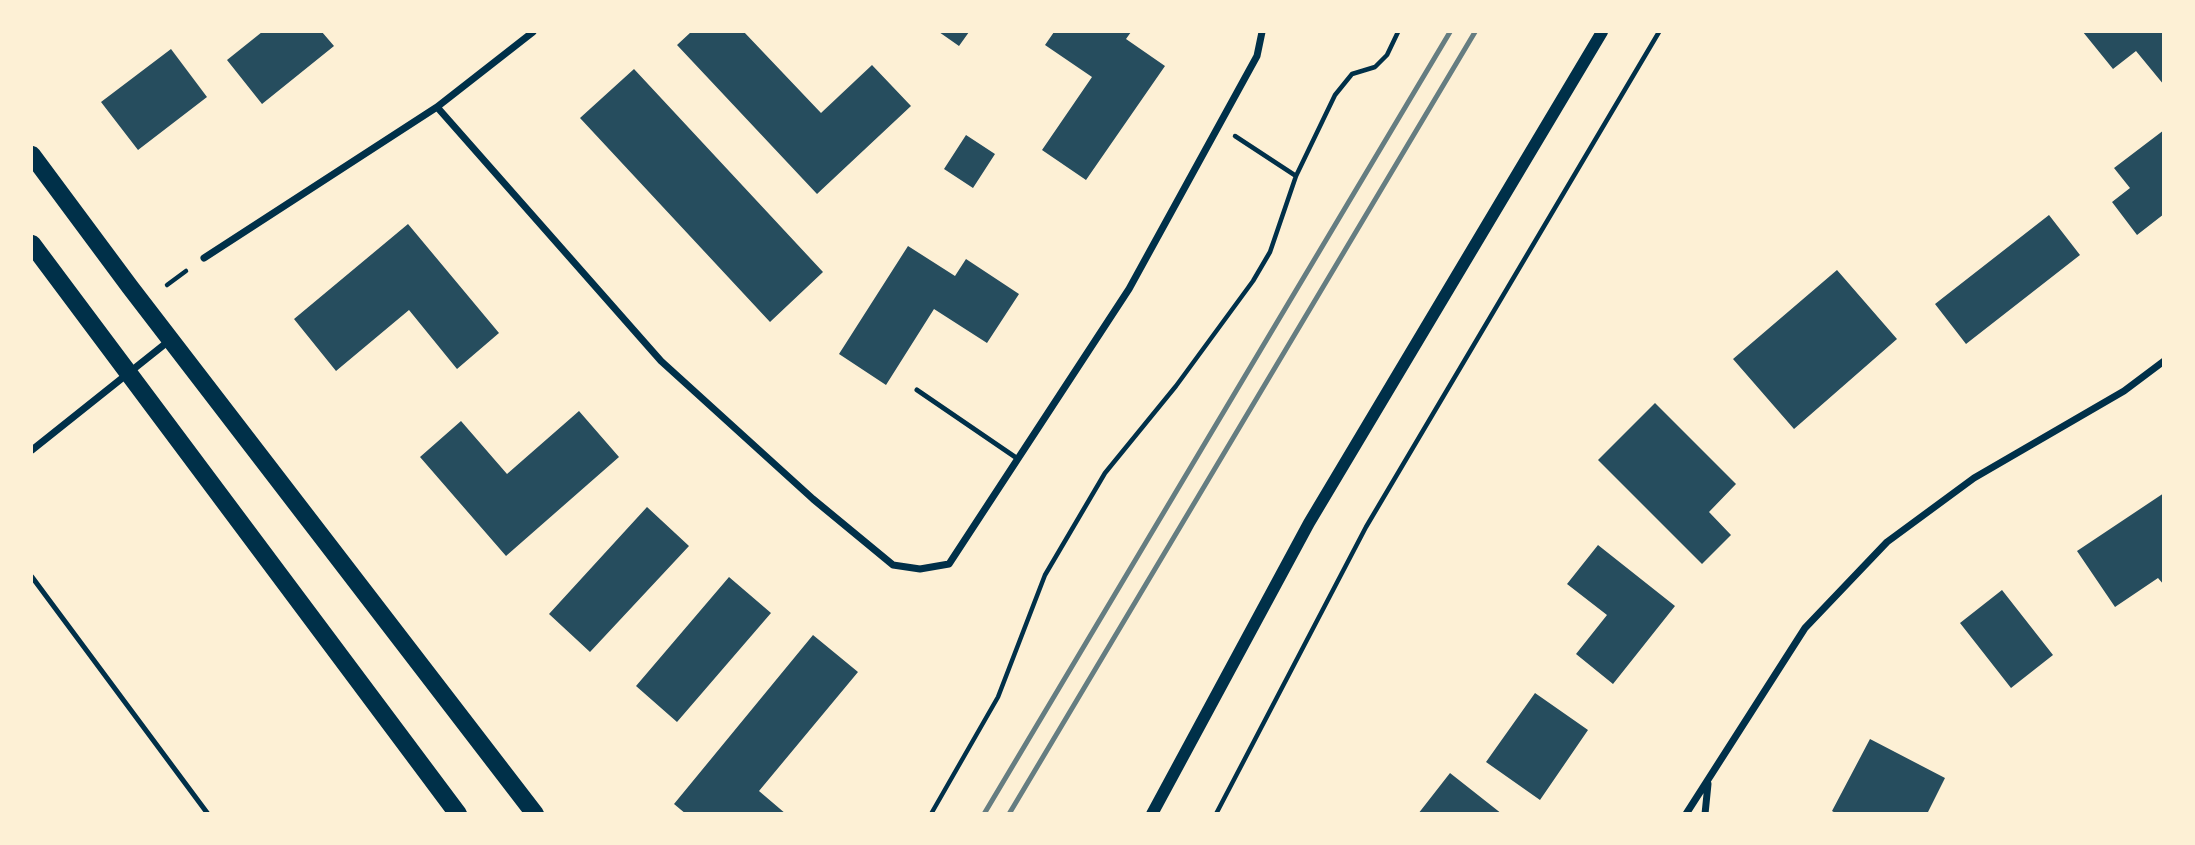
<!DOCTYPE html>
<html>
<head>
<meta charset="utf-8">
<style>
	body { margin:0 }
	#map { position:relative; width:2195px; height:845px; overflow:hidden; background:#fdf0d5; font-family:"Alegreya Sans",sans-serif }
	canvas { display:block }
	.frame { position:absolute; inset:0; border:33px solid #fdf0d5; pointer-events:none }
</style>
</head>
<body>
<div id="map">
<canvas width="2195" height="845"></canvas>
<div class="frame"></div>
</div>
<script>
const ctx = document.querySelector('canvas').getContext('2d');
ctx.lineJoin = 'round';
function fill(path, color) {
  ctx.fillStyle = color;
  ctx.fill(path, 'evenodd');
}
function stroke(path, color, width, dash) {
  ctx.strokeStyle = color;
  ctx.lineWidth = width;
  ctx.lineCap = dash ? 'butt' : 'round';
  ctx.setLineDash(dash || []);
  ctx.stroke(path);
}
fill(new Path2D(`
	M262,32H322L334,46L262,104L227,60Z
	M691,32H744L821,113L872,65L911,106L817,194L677,45Z
	M939,32H969L959,46Z
	M1054,32H1131L1126,39L1165,66L1086,180L1042,150L1092,77L1045,45Z
	M2083,32H2164V85L2136,51L2113,69Z
	M171,49L207,97L138,150L101,102Z
	M634,69L823,272L770,322L580,118Z
	M2164,130V214L2137,235L2112,202L2130,188L2114,168Z
	M966,135L995,154L973,188L944,169Z
	M2049,215L2080,255L1966,344L1935,304Z
	M408,224L499,333L457,369L409,310L336,371L294,319Z
	M908,246L955,276L966,259L1019,294L987,343L934,309L886,385L839,354Z
	M1837,270L1897,339L1794,429L1733,359Z
	M1655,403L1736,484L1709,512L1731,535L1702,564L1598,460Z
	M579,411L619,457L506,556L420,457L461,421L507,474Z
	M2164,493V585L2158,578L2115,607L2077,551Z
	M647,507L689,546L590,652L549,614Z
	M1598,545L1675,606L1613,684L1576,654L1607,615L1567,584Z
	M729,577L771,613L677,722L636,686Z
	M2002,590L2053,655L2011,688L1960,623Z
	M813,635L858,672L759,791L786,814H686L674,804Z
	M1535,693L1588,730L1540,800L1486,762Z
	M1870,739L1945,778L1927,814H1837L1832,811Z
	M1450,773L1502,814H1418Z`), '#264d5e');
stroke(new Path2D(`
	M1235,136L1296,176
	M167,285L186,271
	M931,814L998,697L1045,575L1105,473L1176,386L1253,281L1270,252L1296,176L1335,95L1352,74L1375,67L1387,55L1398,32
	M1216,814L1366,527L1659,32`), '#003049', 4.5);
stroke(new Path2D(`
	M917,390L1018,459
	M32,577L208,814`), '#003049', 5);
stroke(new Path2D(`
	M437,107L661,361L813,499L893,565L920,569L949,564L1129,289L1257,56L1262,32
	M204,258L437,107L533,32
	M32,450L170,340
	M1686,814L1805,628L1887,542L1974,478L2124,391L2164,361
	M1705,814L1708,784`), '#003049', 7);
stroke(new Path2D(`
	M1152,814L1309,523L1602,32`), '#003049', 12);
stroke(new Path2D(`
	M32,155L130,287L535,814
	M32,244L458,814`), '#003049', 18);
stroke(new Path2D(`
	M984,814L1450,32
	M1009,814L1475,32`), '#657d81', 5);
</script>
</body>
</html>
